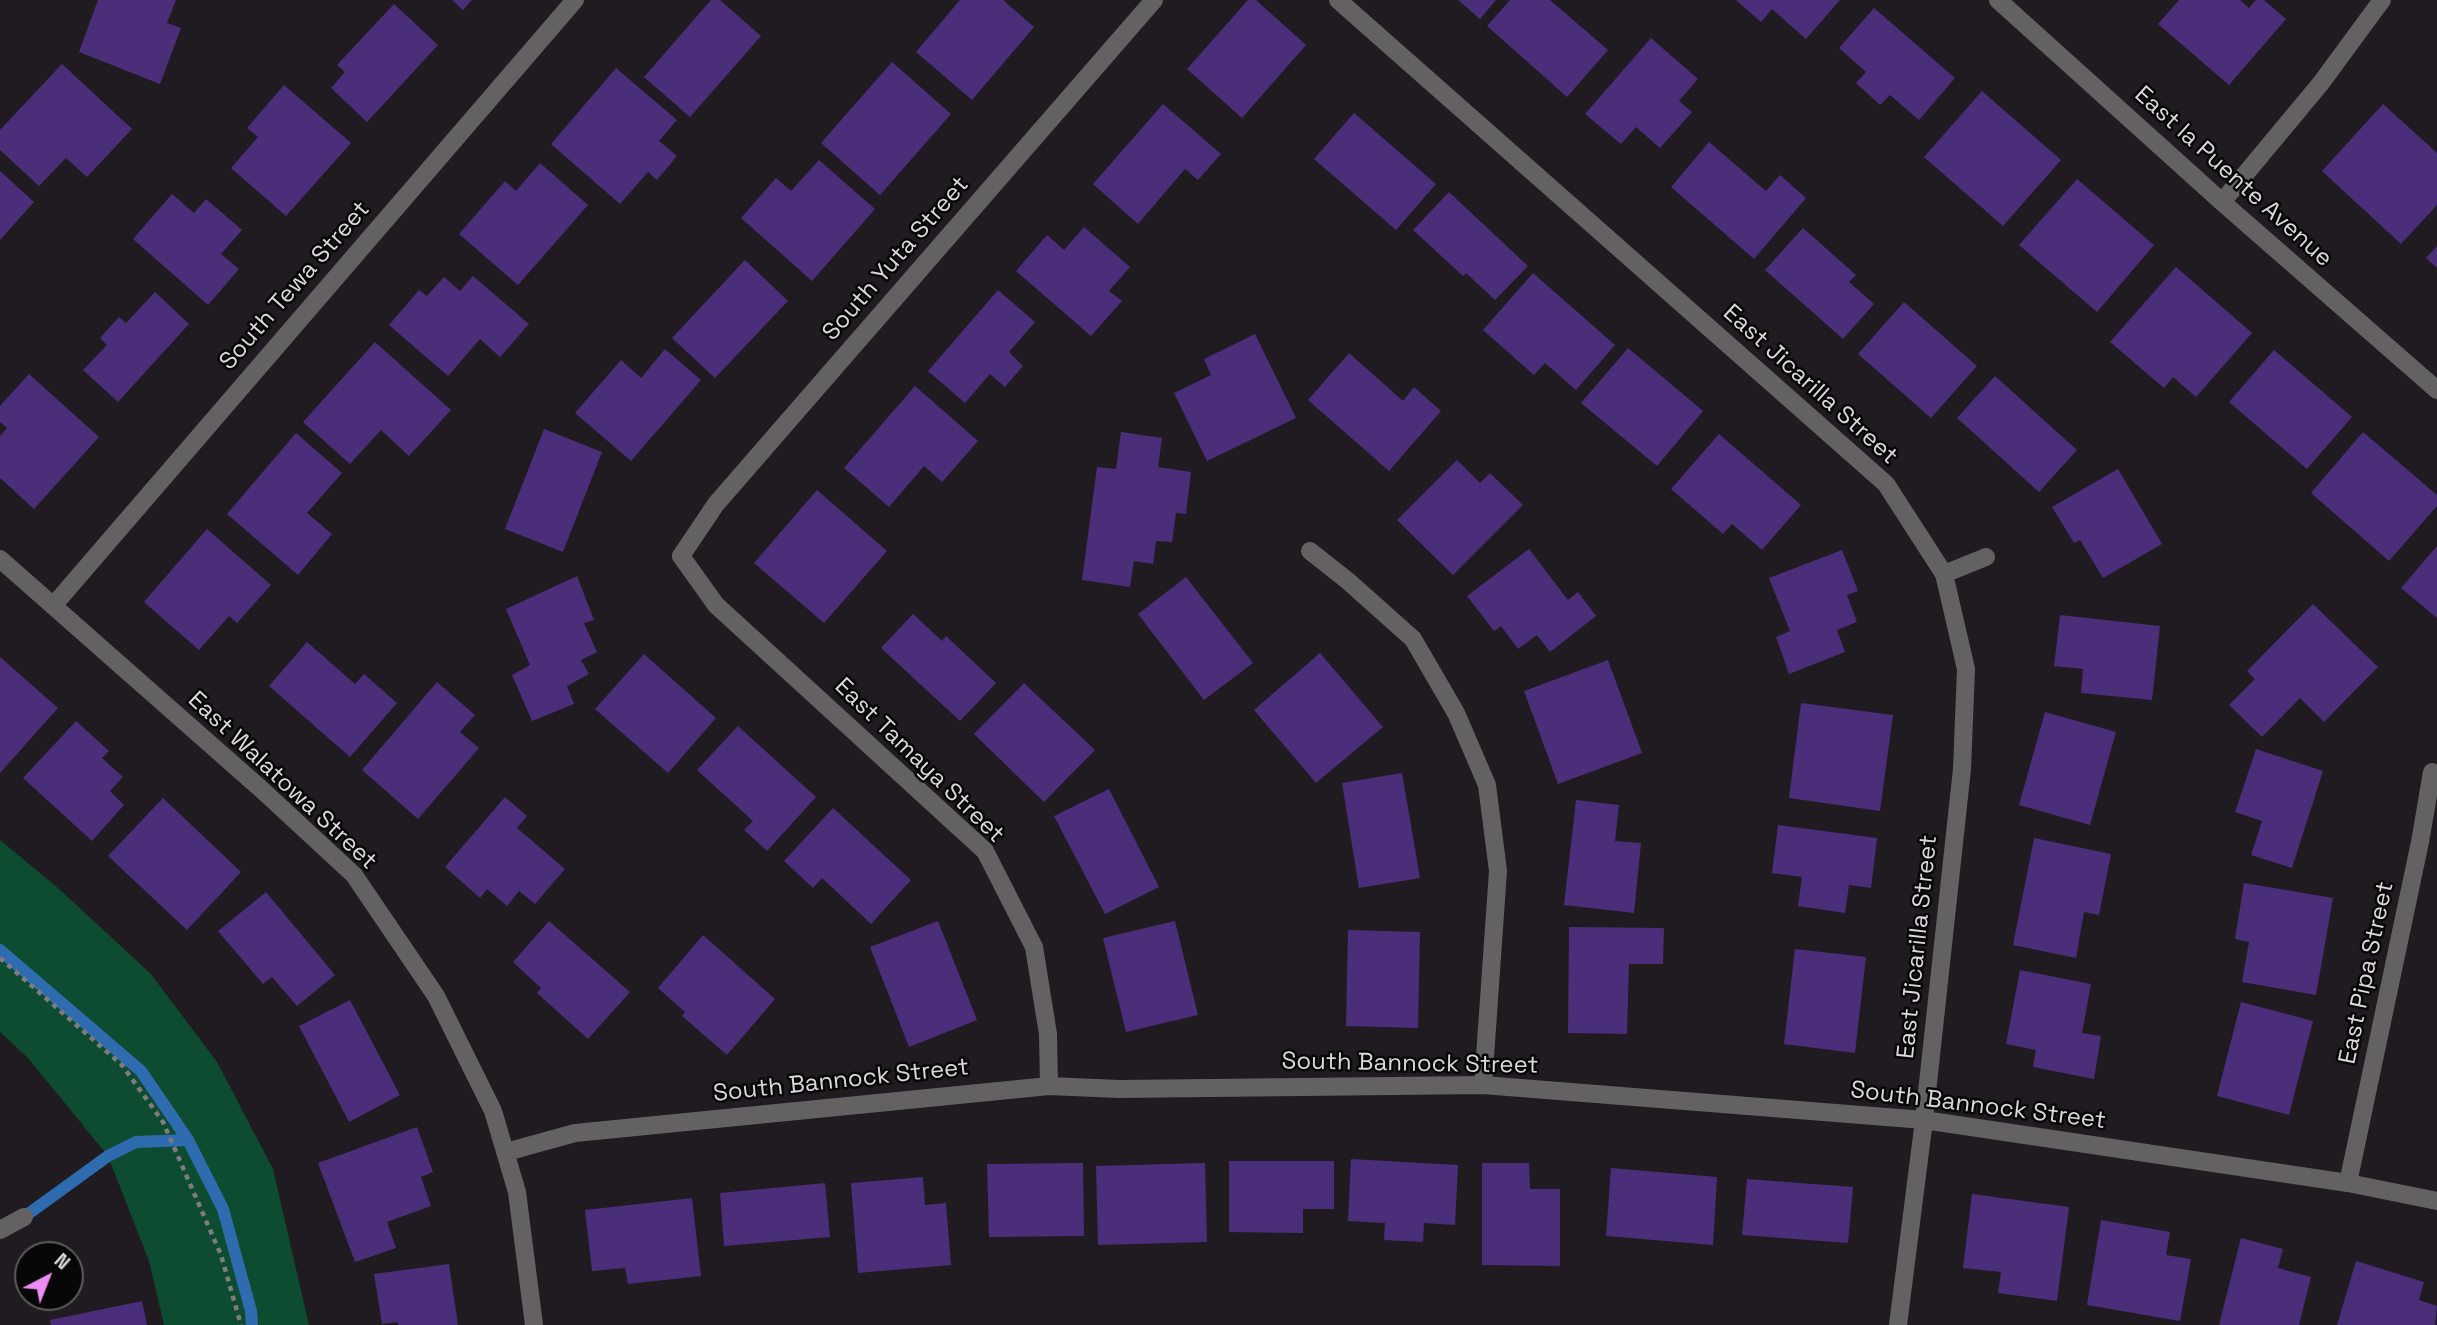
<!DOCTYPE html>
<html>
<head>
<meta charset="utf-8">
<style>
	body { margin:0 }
	#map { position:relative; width:2437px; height:1325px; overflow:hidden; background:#201b20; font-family:"Space Grotesk",sans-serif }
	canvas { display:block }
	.north { position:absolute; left:14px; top:1241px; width:70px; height:70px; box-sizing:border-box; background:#080708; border:2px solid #5c5b5c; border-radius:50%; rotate:42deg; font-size:19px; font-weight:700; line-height:28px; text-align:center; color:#dbd8db }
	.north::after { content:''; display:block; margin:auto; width:24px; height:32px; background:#ef8bf6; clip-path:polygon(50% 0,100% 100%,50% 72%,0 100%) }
</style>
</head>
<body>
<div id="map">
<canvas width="2437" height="1325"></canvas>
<div class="north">N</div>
</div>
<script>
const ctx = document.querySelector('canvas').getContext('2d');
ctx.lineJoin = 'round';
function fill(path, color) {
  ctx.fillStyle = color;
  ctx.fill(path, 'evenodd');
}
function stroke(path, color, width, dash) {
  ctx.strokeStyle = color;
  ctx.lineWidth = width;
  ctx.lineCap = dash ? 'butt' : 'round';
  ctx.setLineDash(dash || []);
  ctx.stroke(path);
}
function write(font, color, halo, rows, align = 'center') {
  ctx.font = font + ' "Space Grotesk",sans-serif';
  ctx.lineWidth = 5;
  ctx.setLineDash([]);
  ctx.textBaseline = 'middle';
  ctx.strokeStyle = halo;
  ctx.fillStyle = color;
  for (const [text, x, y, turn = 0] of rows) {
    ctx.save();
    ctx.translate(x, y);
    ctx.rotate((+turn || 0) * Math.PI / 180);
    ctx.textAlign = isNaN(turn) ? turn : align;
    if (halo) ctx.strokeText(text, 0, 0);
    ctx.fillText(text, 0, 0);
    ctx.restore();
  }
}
fill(new Path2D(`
	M0,840L58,888L150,973L217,1062L273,1169L309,1325H164L149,1261L108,1156L28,1058L0,1032Z`), '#0d4c31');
stroke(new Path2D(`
	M0,950L141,1071L188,1140L223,1209L251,1311L252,1325
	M24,1217L108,1156L136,1142L188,1140`), '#2e6caf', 12);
fill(new Path2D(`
	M98,0H176L167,23L181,28L160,84L79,52Z
	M452,0H472L463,10Z
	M711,0H720L761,36L690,117L644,77Z
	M960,0H1003L1034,27L972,100L916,52Z
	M1248,0H1256L1306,45L1242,118L1187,69Z
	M1458,0H1496L1480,19Z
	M1510,0H1550L1608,50L1567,97L1487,26Z
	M1736,0H1840L1806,39L1772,9L1761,22Z
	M2179,0H2240L2249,8L2256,0H2264L2286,19L2229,85L2158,24Z
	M394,4L438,45L367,122L331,88L345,72L337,65Z
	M1874,8L1955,78L1919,120L1890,95L1880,105L1856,83L1866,72L1839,48Z
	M1651,38L1698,79L1679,101L1692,112L1660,148L1636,127L1621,144L1585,114Z
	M892,62L951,114L880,195L821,143Z
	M62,64L132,129L87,177L66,158L39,186L0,150V130Z
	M616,68L677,120L659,141L677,156L657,180L648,172L620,204L551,144Z
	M284,85L351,143L286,216L231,168L258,137L247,128Z
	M1982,91L2061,160L2003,226L1924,157Z
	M1163,104L1221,154L1198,180L1185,169L1138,224L1093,184Z
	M2383,104L2437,153V205L2401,244L2322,171Z
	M1354,113L1436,184L1396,230L1314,159Z
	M1709,142L1766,191L1780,175L1806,198L1754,259L1671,187Z
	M819,160L875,209L812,281L741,218L776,178L791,191Z
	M540,163L588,205L518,285L459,234L505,181L516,191Z
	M0,171L34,202L0,240Z
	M2077,179L2154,245L2097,312L2019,245Z
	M1449,192L1528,266L1495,300L1466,273L1463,276L1413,230Z
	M172,194L194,213L206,199L242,230L221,254L239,269L208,305L133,239Z
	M1084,227L1130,267L1109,291L1122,301L1091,336L1016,271L1047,235L1064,250Z
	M1803,228L1856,275L1849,282L1874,304L1843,339L1765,270Z
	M2437,246V268L2426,258Z
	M745,260L788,301L715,378L672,338Z
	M2176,267L2252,333L2196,397L2173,377L2164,388L2110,342Z
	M1533,273L1615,345L1576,390L1545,363L1534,375L1483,330Z
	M473,276L529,324L500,357L480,339L448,376L389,325L419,290L427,296L444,277L460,291Z
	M998,290L1035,322L1009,352L1023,366L1005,387L990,374L965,403L928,371Z
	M155,292L189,324L118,402L83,370L107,345L100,338L119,317L126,323Z
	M1904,302L1977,366L1931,418L1858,354Z
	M1255,334L1296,418L1207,461L1174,393L1211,375L1204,359Z
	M375,342L451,410L409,456L381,430L350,464L303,422Z
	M1628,348L1703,411L1657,466L1581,403Z
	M665,349L701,380L631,461L575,413L621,360L641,378Z
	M2274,350L2352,417L2307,469L2229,402Z
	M1349,353L1403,401L1414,387L1441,411L1389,471L1308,400Z
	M29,374L99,437L34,509L0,478V436L7,428L0,422V406Z
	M1995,376L2077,450L2039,492L1957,418Z
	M915,386L978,441L942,482L924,466L889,507L844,468Z
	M544,429L602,452L563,552L505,529Z
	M1121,432L1162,438L1158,467L1191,472L1186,514L1176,513L1172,542L1156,541L1153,564L1134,561L1130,587L1082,580L1097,467L1116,469Z
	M2363,432L2437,495V506L2389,561L2311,493Z
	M296,433L342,473L307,513L332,534L298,575L227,514Z
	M1719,434L1801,505L1762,550L1732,524L1723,534L1671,489Z
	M1457,460L1480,483L1490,473L1523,505L1453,575L1397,520Z
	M2118,469L2162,544L2103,578L2080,540L2074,543L2052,507Z
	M817,490L887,551L824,623L754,563Z
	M207,529L271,585L237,623L229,616L199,650L144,602Z
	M2437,546V618L2401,588Z
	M1529,549L1568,600L1578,592L1596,616L1550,652L1537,635L1518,649L1501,626L1494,631L1467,596Z
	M1842,550L1858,591L1847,595L1857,622L1837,630L1845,652L1789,674L1776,637L1790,631L1769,578Z
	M577,576L594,620L584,623L597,652L581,660L589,674L567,686L574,704L532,721L512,675L530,665L506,609Z
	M1186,577L1253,663L1204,700L1138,614Z
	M2313,604L2378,667L2324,722L2300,698L2262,737L2229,705L2255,679L2247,671Z
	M913,614L942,641L946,636L996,683L960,721L881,648Z
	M2060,615L2160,626L2152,700L2081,693L2083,669L2054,666Z
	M307,642L355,684L364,674L397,703L350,757L269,686Z
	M1320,653L1383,727L1316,783L1254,710Z
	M644,654L716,718L668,773L595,709Z
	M0,657L58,708L0,773Z
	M1608,660L1642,753L1558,784L1524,691Z
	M437,682L475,715L460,732L479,748L418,819L362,770Z
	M1024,683L1095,750L1044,802L974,734Z
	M1801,703L1893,715L1880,811L1789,798Z
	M2045,712L2116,732L2090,825L2019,805Z
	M76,721L109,751L102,758L123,777L110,791L124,805L92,841L23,778Z
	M738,726L816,797L767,851L744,830L753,821L697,770Z
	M2256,749L2323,771L2292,868L2251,855L2262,821L2235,812Z
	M1402,773L1420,878L1359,888L1342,783Z
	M1109,789L1159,887L1105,914L1054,816Z
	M505,797L527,816L517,828L565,869L535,904L519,891L507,906L487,889L480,898L445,867Z
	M163,798L241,872L187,930L108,856Z
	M1576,800L1619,805L1615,841L1641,843L1634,913L1564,905Z
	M833,808L911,880L871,924L822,878L813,888L784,861Z
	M1778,825L1877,838L1871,888L1849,885L1845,913L1798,906L1802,877L1772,873Z
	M2034,838L2111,854L2099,915L2084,912L2076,958L2013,945Z
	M2244,883L2333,898L2316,995L2242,982L2249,942L2235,939Z
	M266,892L335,975L297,1006L272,977L263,984L218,931Z
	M549,921L630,992L588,1039L537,993L541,988L513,962Z
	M938,921L977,1020L909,1047L870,947Z
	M1175,921L1198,1015L1126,1032L1103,938Z
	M1569,927L1664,928L1663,964H1629L1627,1034L1568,1033Z
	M1348,930L1420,932L1418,1028L1346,1026Z
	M703,935L775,999L727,1055L682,1016L685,1012L658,988Z
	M1795,949L1866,957L1855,1053L1784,1044Z
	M2020,970L2091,984L2082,1033L2101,1036L2094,1079L2033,1067L2036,1050L2006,1044Z
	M350,1000L400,1095L349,1122L299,1026Z
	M2241,1002L2313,1021L2289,1115L2217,1096Z
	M417,1127L433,1172L421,1177L431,1206L387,1222L396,1248L355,1262L318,1163Z
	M1351,1159L1458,1165L1455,1225L1424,1223L1423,1242L1384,1240L1385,1223L1348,1221Z
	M1229,1161H1334V1209H1303V1233L1229,1232Z
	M1083,1163L1084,1236L989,1237L987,1164Z
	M1205,1163L1207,1242L1098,1245L1096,1166Z
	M1482,1163H1529L1530,1189H1560V1266L1482,1265Z
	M1611,1168L1717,1177L1713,1245L1606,1236Z
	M923,1177L925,1205L946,1203L951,1265L858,1273L851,1183Z
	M1747,1179L1853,1187L1848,1243L1742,1235Z
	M825,1183L830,1237L724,1246L720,1193Z
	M1972,1194L2069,1207L2057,1301L1998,1293L2001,1272L1963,1268Z
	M692,1198L701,1276L628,1284L625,1268L592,1271L585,1210Z
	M2101,1220L2170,1232L2166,1255L2191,1259L2180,1321L2087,1305Z
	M2241,1238L2283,1249L2278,1268L2311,1277L2299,1325H2219Z
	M2356,1261L2424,1282L2419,1300L2437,1306L2435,1325H2337Z
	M449,1264L458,1325H398V1322L382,1324L374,1274Z
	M142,1301L147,1325H51L50,1320Z`), '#4a2e7a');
stroke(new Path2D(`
	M0,958L122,1065L163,1122L221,1255L241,1325`), '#7f7b7f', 4.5, [5, 5]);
stroke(new Path2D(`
	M1338,0L1886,484L1944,574L1966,669L1962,769L1924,1120L1898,1325
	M1998,0L2222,202L2437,390
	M2222,202L2321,83L2382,0
	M1310,551L1348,581L1413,639L1456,713L1487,785L1498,871L1483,1085
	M0,559L261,789L354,875L436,996L493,1111L517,1192L534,1325
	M1944,574L1986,557
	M53,606L575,0
	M1049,1086L1048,1034L1034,947L985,851L716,605L681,556L716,504L1154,0
	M506,1152L575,1133L1049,1086L1119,1089L1483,1085L1924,1120L2348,1183L2437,1201
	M2348,1183L2420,842L2432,772
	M0,1230L24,1217`), '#646163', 18);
write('24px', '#dbd8db', '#080708', [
	["East la Puente Avenue",2233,177,42],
	["South Yuta Street",896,259,-49],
	["South Tewa Street",295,286,-49],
	["East Jicarilla Street",1810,385,42],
	["East Tamaya Street",919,761,44],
	["East Walatowa Street",282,781,43],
	["East Jicarilla Street",1918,947,-84],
	["East Pipa Street",2367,973,-78],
	["South Bannock Street",1410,1064,1],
	["South Bannock Street",841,1081,-6],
	["South Bannock Street",1978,1106,7]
]);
</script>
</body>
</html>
